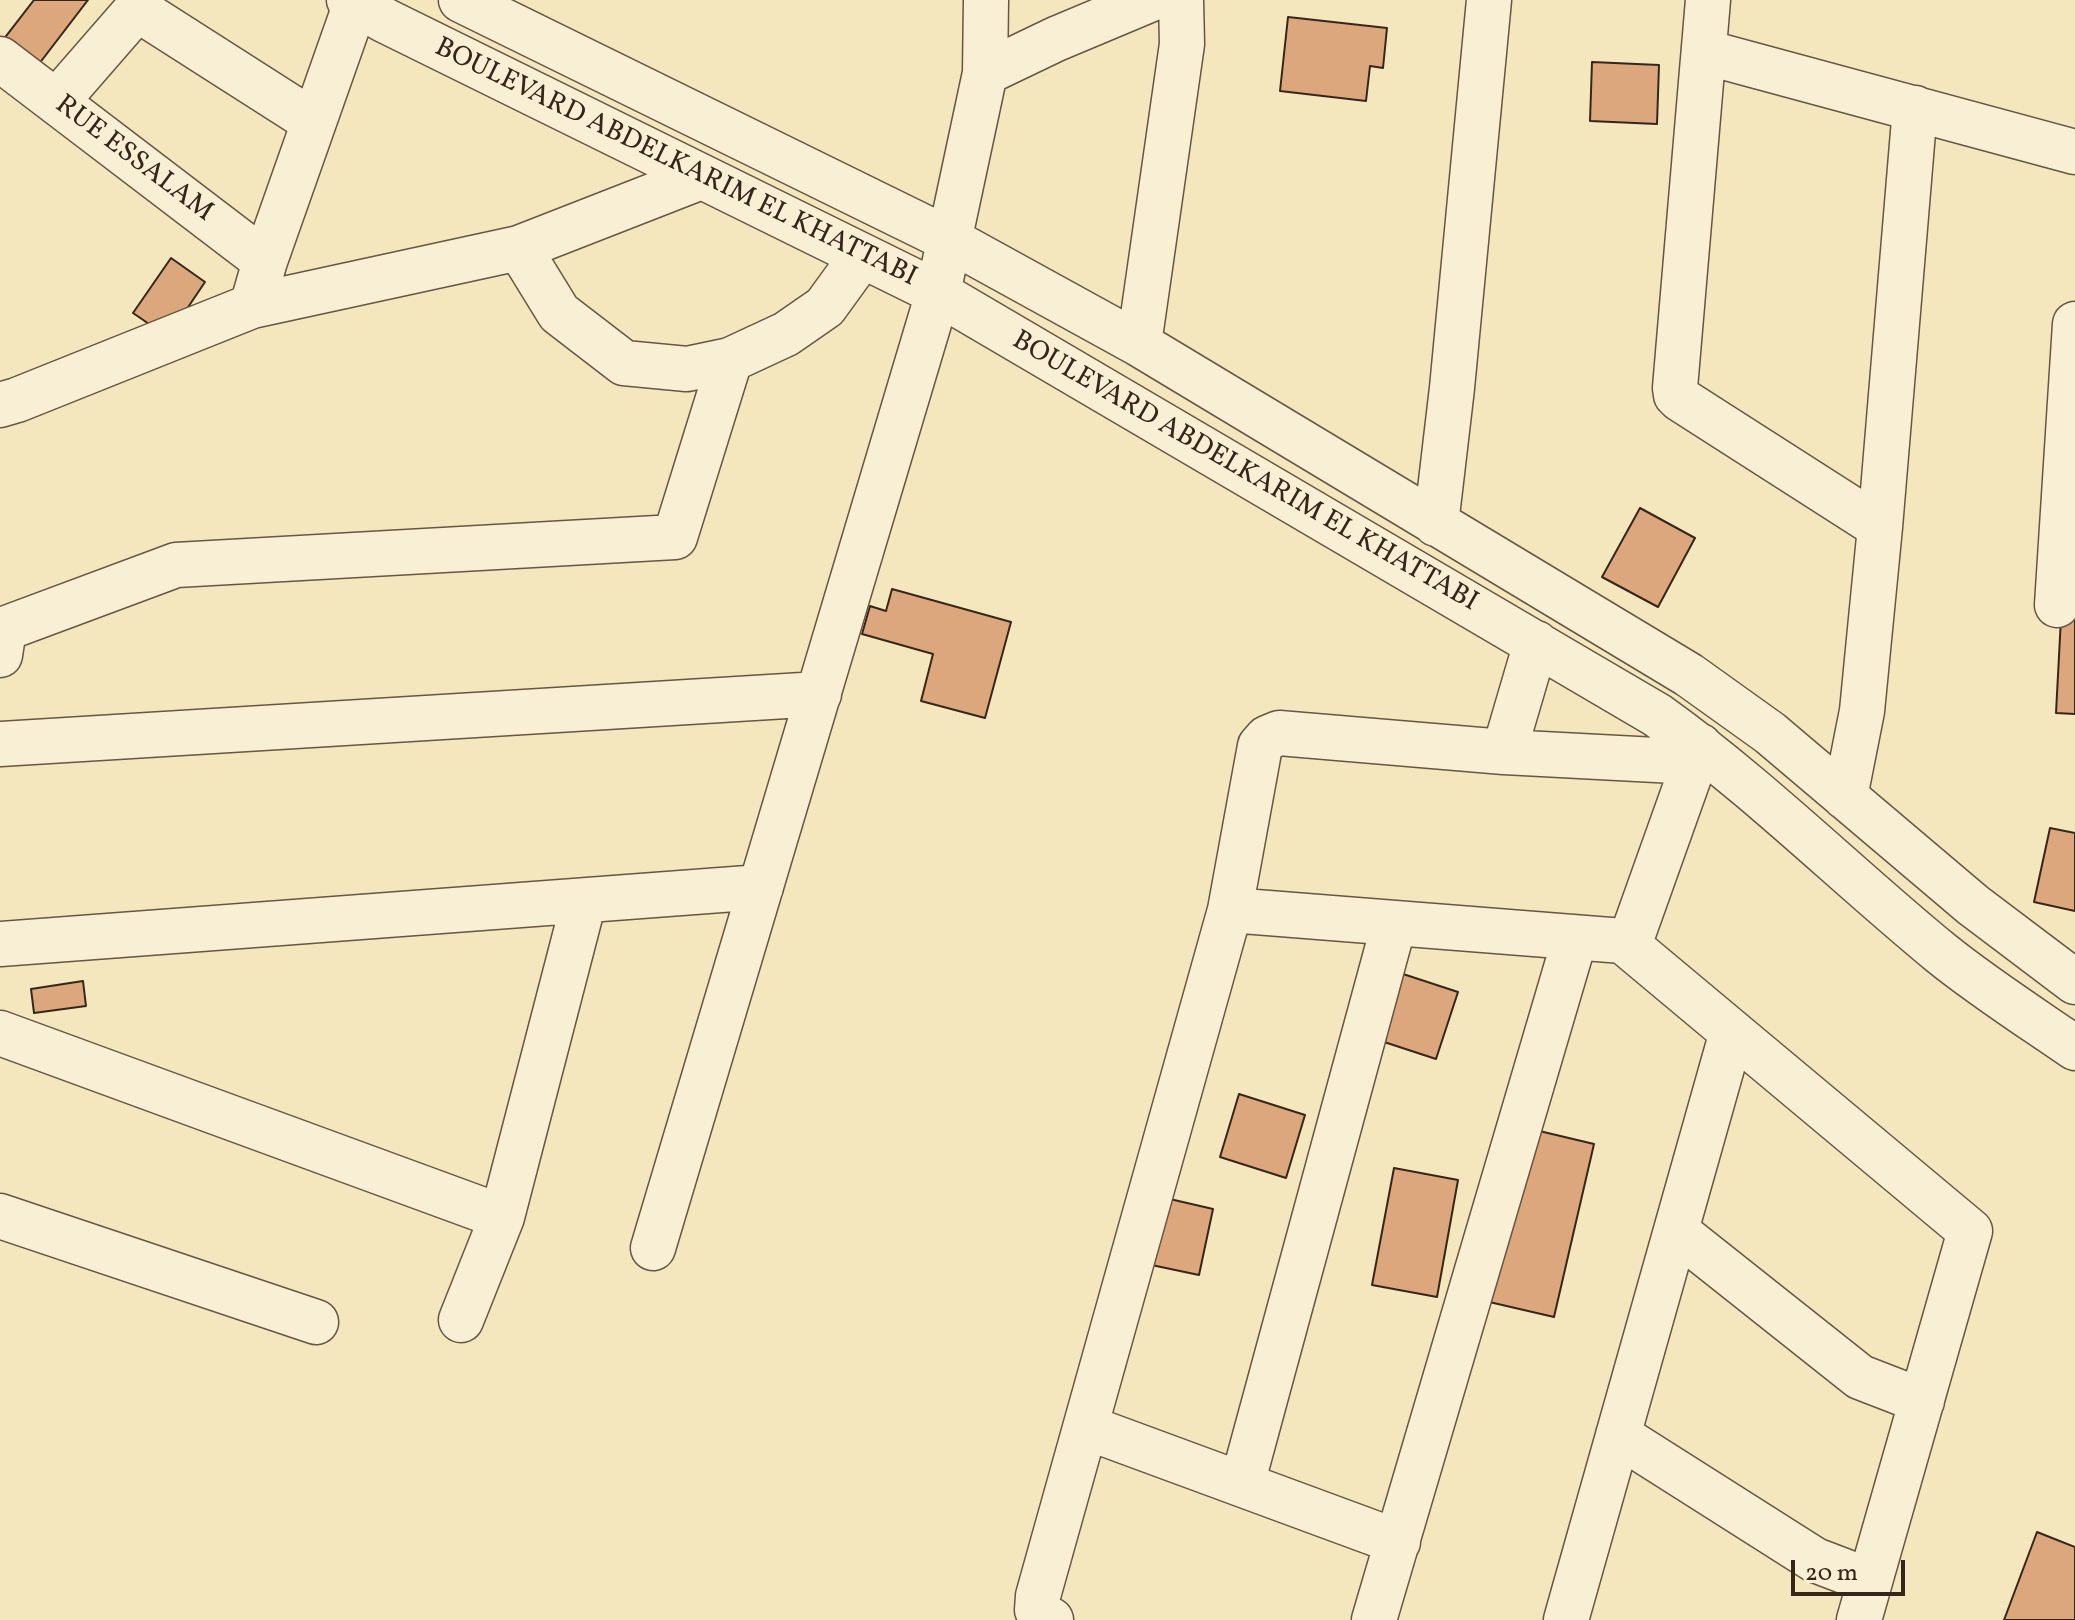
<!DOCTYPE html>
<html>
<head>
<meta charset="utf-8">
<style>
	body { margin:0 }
	#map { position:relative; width:2075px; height:1620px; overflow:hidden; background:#f4e7be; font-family:Vollkorn,serif }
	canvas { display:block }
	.scale { position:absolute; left:1791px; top:1560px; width:114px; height:36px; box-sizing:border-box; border:4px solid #36261a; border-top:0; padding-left:10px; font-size:24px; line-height:28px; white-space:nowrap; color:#36261a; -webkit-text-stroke:6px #f8efd5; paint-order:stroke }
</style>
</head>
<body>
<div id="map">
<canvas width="2075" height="1620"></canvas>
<div class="scale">20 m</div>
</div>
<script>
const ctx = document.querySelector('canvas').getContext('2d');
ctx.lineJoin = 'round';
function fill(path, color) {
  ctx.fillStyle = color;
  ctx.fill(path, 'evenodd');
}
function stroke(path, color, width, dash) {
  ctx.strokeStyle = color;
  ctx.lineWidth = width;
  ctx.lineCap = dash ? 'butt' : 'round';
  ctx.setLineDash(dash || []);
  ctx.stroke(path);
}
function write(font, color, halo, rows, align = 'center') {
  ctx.font = font + ' Vollkorn,serif';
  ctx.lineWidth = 6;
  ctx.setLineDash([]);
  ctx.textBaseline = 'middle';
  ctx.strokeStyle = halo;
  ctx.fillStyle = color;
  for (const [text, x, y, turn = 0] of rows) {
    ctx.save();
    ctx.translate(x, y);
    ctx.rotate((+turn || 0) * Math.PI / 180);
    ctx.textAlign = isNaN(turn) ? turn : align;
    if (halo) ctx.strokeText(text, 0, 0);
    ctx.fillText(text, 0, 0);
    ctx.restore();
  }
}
const building = new Path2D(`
	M34,0H88L29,77L0,44Z
	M1288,17L1387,28L1383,68L1370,66L1366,101L1280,91Z
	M1592,62L1659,65L1657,124L1590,121Z
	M171,258L205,282L168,337L133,313Z
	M1640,508L1695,538L1658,607L1602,577Z
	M892,589L1011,622L985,718L921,701L933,654L862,634L870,606L886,611Z
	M2062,599H2075V714L2056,713Z
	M2050,828L2075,833V911L2034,902Z
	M1397,972L1458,992L1436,1059L1375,1039Z
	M83,981L86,1006L34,1013L31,989Z
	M1239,1094L1305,1115L1286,1178L1220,1157Z
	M1531,1129L1594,1144L1554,1317L1485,1301Z
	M1394,1168L1458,1180L1437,1297L1372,1285Z
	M1157,1196L1213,1209L1199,1275L1142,1263Z
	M2037,1532L2075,1547V1620H2004Z`);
fill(building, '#dca77d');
stroke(building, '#36261a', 2);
const minor = new Path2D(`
	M349,0L386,21L938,293L1657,715C1758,787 1846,875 1941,953C1983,987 2030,1017 2075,1048
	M461,0L950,240L1139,344L1689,675L1770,733L1973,905L2075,982
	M1708,0L1675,388L1676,395L1680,399L1880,527
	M137,9L314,122
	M1705,52L2075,152
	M0,59L265,261
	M985,73L1056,39L1149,0
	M57,101L137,9L140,0
	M519,248L559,313L624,363L687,369L730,360L786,334L825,307L862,256
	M252,306L519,248L701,177
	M1139,344L1182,44L1181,0
	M0,405L17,400L252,306L265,261L357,0
	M1436,524L1452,388L1489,0
	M2057,605L2075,324
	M0,655L4,629L176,565L675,537L730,360
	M0,744L819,694
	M1504,752L1536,643
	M1845,797L1862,711L1880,527L1915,108
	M1230,910L1623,941L1633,934L1700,746
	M1623,941L1970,1231L1859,1620
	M0,944L761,887
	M0,1033L502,1217
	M0,1216L316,1322
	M1676,1231L1860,1377L1922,1401
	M653,1248L938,293L985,73L986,0
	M461,1320L502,1217L584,901
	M1086,1427L1398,1542
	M1618,1435L1815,1560L1870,1581
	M1242,1484L1394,924
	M1051,1620L1045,1619L1037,1610L1038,1596L1230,910L1260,746L1267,738L1279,733L1504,752L1694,762
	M1374,1620L1575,938
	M1566,1620L1732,1032`);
stroke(minor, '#665643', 47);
stroke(minor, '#f8efd5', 44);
write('28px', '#36261a', '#f8efd5', [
	["RUE ESSALAM",133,160,37],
	["BOULEVARD ABDELKARIM EL KHATTABI",675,164,26],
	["BOULEVARD ABDELKARIM EL KHATTABI",1244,473,30]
]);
</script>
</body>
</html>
